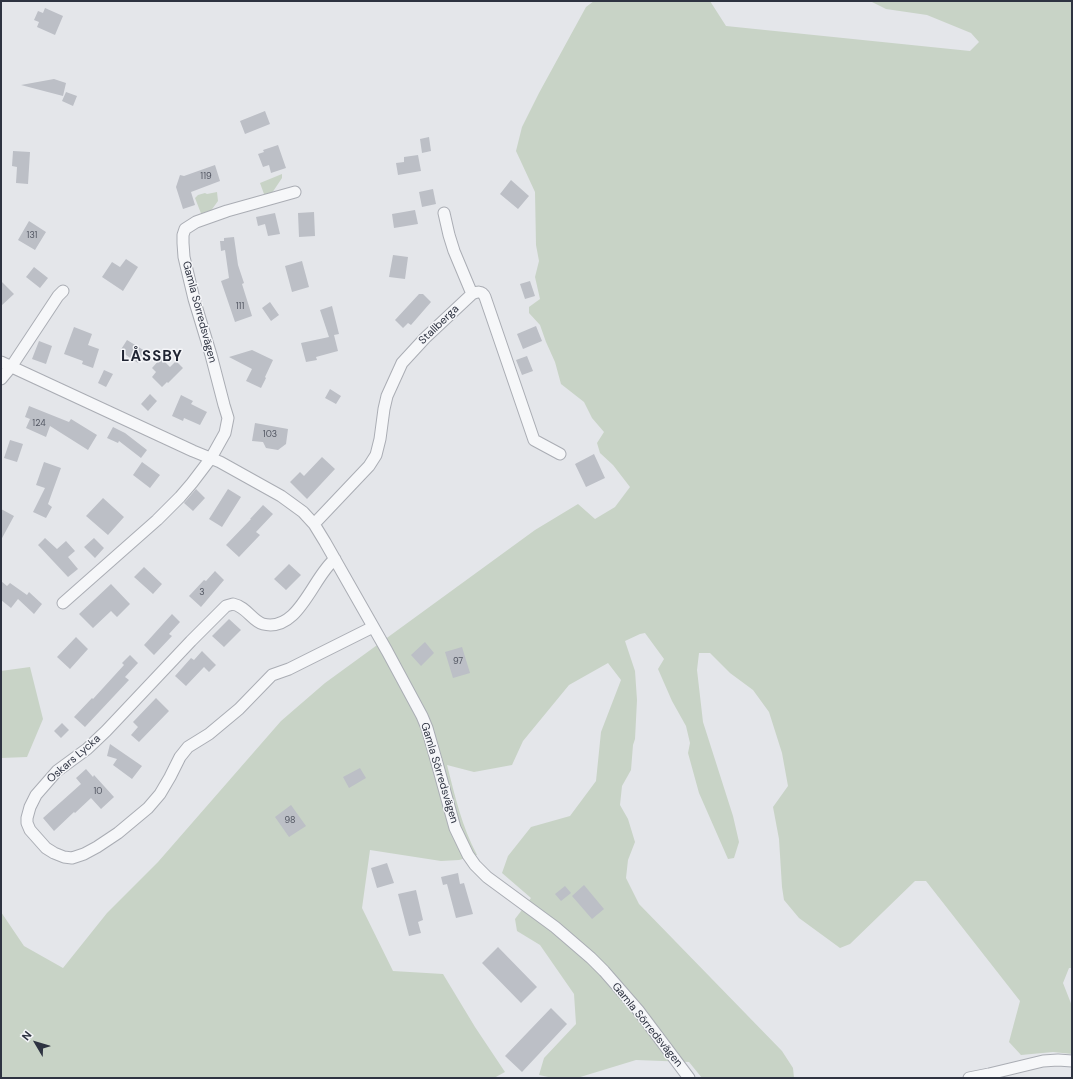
<!DOCTYPE html>
<html>
<head>
<meta charset="utf-8">
<style>
	body { margin:0 }
	#map { position:relative; width:1073px; height:1079px; overflow:hidden; background:#e4e6ea; font-family:"DM Sans",sans-serif }
	canvas { display:block }
	.frame { position:absolute; inset:0; border:2px solid #2e3341; pointer-events:none }
	.north { position:absolute; left:16px; top:1023px; width:40px; height:40px; -webkit-text-stroke:3px #f4f5f8; paint-order:stroke; rotate:308deg; font-size:11px; font-weight:700; line-height:16px; text-align:center; color:#2e3341 }
	.north::after { content:''; display:block; margin:auto; width:14px; height:18px; background:#2e3341; clip-path:polygon(50% 0,100% 100%,50% 72%,0 100%) }
</style>
</head>
<body>
<div id="map">
<canvas width="1073" height="1079"></canvas>
<div class="frame"></div>
<div class="north">N</div>
</div>
<script>
const ctx = document.querySelector('canvas').getContext('2d');
ctx.lineJoin = 'round';
function fill(path, color) {
  ctx.fillStyle = color;
  ctx.fill(path, 'evenodd');
}
function stroke(path, color, width, dash) {
  ctx.strokeStyle = color;
  ctx.lineWidth = width;
  ctx.lineCap = dash ? 'butt' : 'round';
  ctx.setLineDash(dash || []);
  ctx.stroke(path);
}
function write(font, color, halo, rows, align = 'center') {
  ctx.font = font + ' "DM Sans",sans-serif';
  ctx.lineWidth = 3;
  ctx.setLineDash([]);
  ctx.textBaseline = 'middle';
  ctx.strokeStyle = halo;
  ctx.fillStyle = color;
  for (const [text, x, y, turn = 0] of rows) {
    ctx.save();
    ctx.translate(x, y);
    ctx.rotate((+turn || 0) * Math.PI / 180);
    ctx.textAlign = isNaN(turn) ? turn : align;
    if (halo) ctx.strokeText(text, 0, 0);
    ctx.fillText(text, 0, 0);
    ctx.restore();
  }
}
fill(new Path2D(`
	M594,1H710L726,26L970,51L979,42L971,33L927,15L886,9L870,1H1072V968H1069L1063,983L1072,1006V1054L1053,1052L1021,1055L1009,1042L1020,1001L926,881H915L850,944L840,948L799,918L784,900L782,887L779,839L773,807L788,786L782,753L769,712L753,690L730,673L710,653H699L697,670L703,722L733,816L739,842L734,858L728,859L699,793L688,753L690,743L686,726L672,701L658,669L664,659L645,633L640,634L625,641L635,671L637,700L635,739L633,745L631,770L622,786L620,805L628,819L635,842L628,860L626,878L639,904L782,1051L793,1068L794,1078H702L689,1062L636,1060L577,1078H553L539,1075L544,1058L576,1024L574,994L540,945L517,931L515,919L531,898L502,873L508,856L531,827L570,816L596,781L601,732L621,680L608,663L569,685L523,741L512,765L474,772L447,765C455,796 462,827 477,855L459,860L441,861L370,850L362,908L393,971L443,974L475,1027L505,1072L494,1078H1V912L24,946L63,968L107,913L158,862L281,721L325,683L535,530L578,504L595,519L615,507L630,487L613,465L600,453L597,443L604,432L592,418L584,402L561,384L555,362L546,342L540,325L529,313V307L540,299L535,277L539,261L536,245L535,192L516,151L522,127L539,93L586,7Z
	M282,174V178L272,193L266,196L264,194L260,183Z
	M217,192L218,201L210,212L202,216L195,198L198,195L205,193L207,194Z
	M30,667L43,719L27,757L1,758V671Z`), '#c8d3c6');
fill(new Path2D(`
	M45,8L63,16L55,35L37,27L39,22L34,20L38,11L43,13Z
	M54,79L66,83L63,96L21,85Z
	M66,92L77,96L73,106L62,101Z
	M265,111L270,124L245,134L240,121Z
	M429,137L431,151L422,153L420,139Z
	M278,145L286,168L271,173L269,165L263,167L258,154L264,152L263,150Z
	M13,151L30,152L28,184L16,183L17,167L12,166Z
	M418,155L421,171L398,175L396,163L404,162V157Z
	M215,165L220,181L191,192L195,205L183,209L176,187L180,175L184,176Z
	M511,180L529,196L518,209L500,194Z
	M433,189L436,204L422,207L419,192Z
	M415,210L418,224L394,228L392,214Z
	M314,212L315,236L299,237L298,213Z
	M275,213L280,234L268,236L265,224L258,226L256,217Z
	M29,221L46,232L35,250L18,240Z
	M234,237L238,265L244,283L242,284L252,316L235,322L221,281L229,278L225,250L221,251L220,241H224V238Z
	M393,255L408,257L405,279L389,277Z
	M126,259L138,267L123,291L102,277L112,262L120,267Z
	M302,261L309,287L292,292L285,266Z
	M34,267L48,278L40,288L26,277Z
	M1,281L14,294L1,306Z
	M530,281L535,296L525,299L520,284Z
	M419,294H423L431,302L411,325L408,323L403,328L395,320Z
	M270,302L279,315L271,321L262,308Z
	M332,306L339,334L334,335L338,351L316,357L317,360L306,362L301,343L329,337L320,310Z
	M536,326L542,341L523,349L517,334Z
	M74,327L92,334L88,345L99,349L93,368L82,364L83,361L64,354Z
	M127,340L145,351L138,363L120,351Z
	M39,341L52,346L46,364L32,359Z
	M252,350L273,360L265,377L266,378L261,388L246,381L252,369L229,357Z
	M527,356L533,371L522,375L516,360Z
	M161,358L170,367L176,361L183,368L168,383L167,382L162,387L152,377L156,372L152,368Z
	M104,370L113,374L106,387L98,383Z
	M330,389L341,396L336,404L325,398Z
	M150,394L157,401L148,411L141,404Z
	M181,395L193,401L191,404L207,412L200,425L184,418L183,421L172,416Z
	M29,406L69,422L71,419L97,435L88,450L50,426L46,437L26,428L30,419L25,417Z
	M255,423L288,429L286,444L278,450L266,448L263,442L252,441Z
	M113,427L125,433L147,450L141,458L119,441L118,443L107,438Z
	M10,440L23,444L17,462L4,458Z
	M594,454L605,478L586,487L575,464Z
	M322,457L335,469L307,499L290,482L300,472L304,476Z
	M44,462L61,468L48,504L52,507L46,518L33,512L45,488L36,485Z
	M142,462L160,475L150,488L133,475Z
	M196,489L205,498L193,511L184,503Z
	M228,489L241,497L222,527L209,519Z
	M103,498L124,517L108,535L86,516Z
	M263,505L273,514L256,532L260,535L239,557L226,545L251,519H250Z
	M1,509L14,516L1,540Z
	M45,538L57,549L66,541L75,551L68,557L78,569L68,577L38,545Z
	M94,538L104,548L95,558L84,547Z
	M289,564L301,575L286,590L274,579Z
	M144,567L162,584L153,594L134,577Z
	M215,571L224,580L201,607L189,596L204,580L206,581Z
	M1,581L7,586L10,583L27,595L29,592L42,604L34,614L18,599L11,608L1,600Z
	M111,584L130,604L117,617L111,611L93,628L79,614Z
	M172,614L180,622L169,634L172,636L154,655L144,645Z
	M229,619L241,630L224,647L212,636Z
	M76,637L88,649L70,669L57,657Z
	M425,642L434,653L421,666L411,655Z
	M462,647L470,673L453,678L445,652Z
	M202,651L216,665L209,672L204,667L186,686L175,676L191,658L194,660Z
	M130,655L138,663L125,677L129,680L85,727L74,717L92,698L93,699L124,665L122,663Z
	M156,698L169,711L139,742L131,735L138,727L133,722Z
	M62,723L69,730L61,738L54,731Z
	M110,744L142,766L132,779L113,765L117,759L107,756Z
	M360,768L366,778L349,788L343,777Z
	M86,769L93,777L94,775L114,797L101,809L91,798L75,813L74,812L54,831L43,818L81,784L76,778Z
	M291,805L306,826L289,837L275,817Z
	M387,863L394,883L377,888L371,868Z
	M458,873L460,884L464,883L473,914L456,918L447,884L443,885L441,877Z
	M584,885L604,909L592,919L572,896Z
	M565,886L571,893L561,901L555,894Z
	M416,890L423,920L418,922L421,933L409,936L398,894Z
	M498,947L537,987L521,1003L482,963Z
	M551,1008L567,1024L522,1072L505,1056Z`), '#bcbfc6');
const street = new Path2D(`
	M444,213L449,235L454,251L472,294
	M1,362L193,451L220,462L281,496L303,512L314,524L325,542L387,651L422,716L427,728L437,763L455,828L468,855L475,865L487,877L555,927L591,958L604,971L638,1010L689,1078
	M1,379L11,367L58,296L63,291
	M314,524L369,466L376,455L380,439L384,409L387,396L402,363L425,338L472,294C477,292 482,290 485,297L534,440L560,454
	M335,559C313,576 299,633 263,624C252,621 247,607 233,604L226,606L191,641L106,731L87,749L57,771L36,795L30,807L27,818V823L30,830L46,848L54,853L64,857L72,858L84,854L97,847L118,833L148,808L160,794L170,777L180,757L188,747L209,734L239,709L272,675L289,669L373,627
	M63,603L157,520L180,497L192,483L211,458L225,433L228,418L224,405L211,355L194,299L184,257L183,243V235L185,229L196,222L227,211L295,192
	M969,1078L989,1074L1043,1061L1058,1060L1072,1061`);
stroke(street, '#aaadb4', 13);
stroke(street, '#f6f7f9', 11);
write('9px', '#525662', null, [
	["119",206,177],
	["131",32,236],
	["111",240,307],
	["124",39,424],
	["103",270,435],
	["3",202,593],
	["97",458,662],
	["10",98,792],
	["98",290,821]
]);
write('11px', '#2e3341', '#f4f5f8', [
	["Gamla Sörredsvägen",199,312,75],
	["Stallberga",439,325,-44],
	["Oskars Lycka",74,759,-41],
	["Gamla Sörredsvägen",439,773,73],
	["Gamla Sörredsvägen",647,1025,51]
]);
ctx.letterSpacing = '1px';
write('bold 15px', '#1f2432', '#f4f5f8', [
	["LÅSSBY",152,357]
]);
ctx.letterSpacing = '0px';
</script>
</body>
</html>
